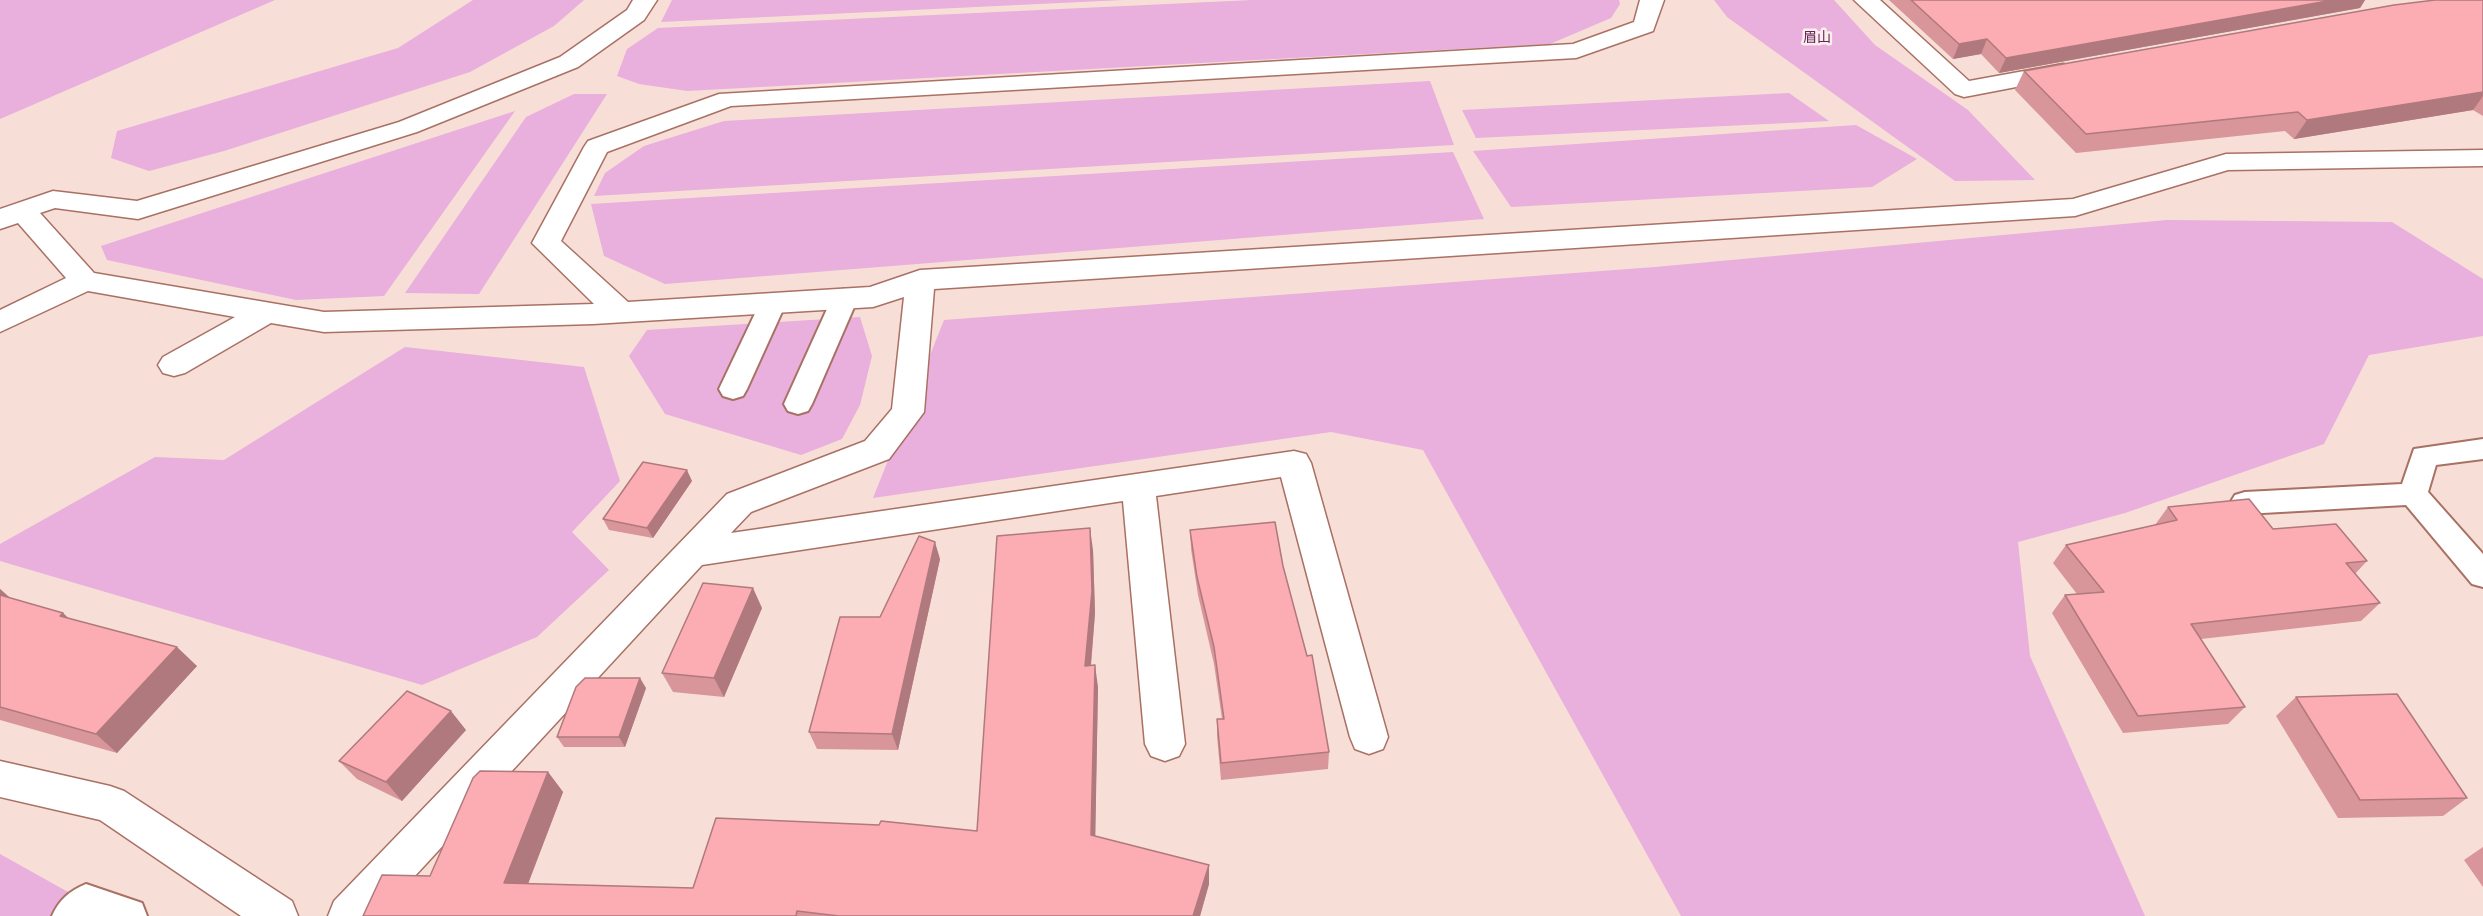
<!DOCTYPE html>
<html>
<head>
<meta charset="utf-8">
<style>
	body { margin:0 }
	canvas { display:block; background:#f7ded7 }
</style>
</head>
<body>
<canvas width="2483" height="916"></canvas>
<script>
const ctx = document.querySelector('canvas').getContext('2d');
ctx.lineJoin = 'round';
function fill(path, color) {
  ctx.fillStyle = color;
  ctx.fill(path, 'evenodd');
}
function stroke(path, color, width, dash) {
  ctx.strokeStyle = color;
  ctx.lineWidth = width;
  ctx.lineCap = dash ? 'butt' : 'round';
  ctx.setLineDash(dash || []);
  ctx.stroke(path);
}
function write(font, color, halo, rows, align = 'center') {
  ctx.font = font + ' Barlow,"Noto Sans JP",sans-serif';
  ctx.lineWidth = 5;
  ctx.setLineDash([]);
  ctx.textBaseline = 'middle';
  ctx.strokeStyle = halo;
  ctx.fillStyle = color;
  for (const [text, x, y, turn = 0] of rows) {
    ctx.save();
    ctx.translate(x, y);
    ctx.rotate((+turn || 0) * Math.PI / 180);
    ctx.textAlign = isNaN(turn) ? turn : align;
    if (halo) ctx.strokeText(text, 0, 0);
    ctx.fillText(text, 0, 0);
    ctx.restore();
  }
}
fill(new Path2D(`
	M0,0H275L0,119Z
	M473,0H584L554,26L470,72L224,151L149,171L111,158L117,131L398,48Z
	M672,0H1123L661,22Z
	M1252,0H1619L1620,4L1611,18L1550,44L687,91L639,84L617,76L627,49L658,28Z
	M1714,0H1834L1875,45L1968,110L2035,180L1955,181L1727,17Z
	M1430,81L1454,145L594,196L605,173L644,146L724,121Z
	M1789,93L1829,121L1476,138L1462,110Z
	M574,94H607L479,294L405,293L526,117Z
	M515,111L384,296L296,300L107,260L101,246Z
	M1856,125L1917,159L1872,187L1511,207L1473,151Z
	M1453,152L1484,219L665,284L604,256L591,204Z
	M2167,220L2392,222L2483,279V336L2369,355L2324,444L2125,513L2018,542L2030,656L2145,916H1681L1423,450L1331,432L873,498L944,320L1655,267Z
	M860,317L872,356L860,405L842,439L801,455L665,414L629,356L647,330Z
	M405,347L584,367L620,481L572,532L609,570L537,637L422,685L0,561V544L155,457L224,460Z
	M0,854L86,902L104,916H0Z`), '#e9afdd');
const service = new Path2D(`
	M845,289L854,292L858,298L812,404L808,411L798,414L788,411L784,404L832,298L836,292Z
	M773,294L782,297L786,303L747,389L743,396L733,399L723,396L719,389L760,303L764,297Z
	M2483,439V459L2436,465L2428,492L2483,554V587L2472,584L2406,505L2245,514L2235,511L2230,503L2235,495L2245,492L2402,484L2414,449Z
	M86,884L142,903L147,916H52C59,900 69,891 86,884Z`);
const minor = new Path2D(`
	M633,0H657L644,20L578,67L417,132L138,219L55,208L40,213L94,273L324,312L594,304L532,243L584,147L588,141L719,94L1573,44L1634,22L1640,0H1664L1653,31L1576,58L731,106L607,152L561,241L628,302L870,287L920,270L2073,199L2226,154L2483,150V166L2228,170L2075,216L934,289L924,412L889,459L751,512L731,533L1294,451L1306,454L1311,463L1388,737L1383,749L1369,754L1355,749L1350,737L1281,477L1156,496L1185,744L1179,756L1165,761L1151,756L1145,744L1123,501L702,565L378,916H328L334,901L727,494L865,441L892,409L904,297L873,307L593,324L324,332L271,323L185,373L174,376L163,373L158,365L163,357L235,317L88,291L0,332V310L66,278L18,223L0,229V209L53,191L137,201L399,122L560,57L627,10Z
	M1854,0H1880L1969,81L2063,64L2072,66L2075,71L2072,76L2063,78L1964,97L1955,94Z
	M0,761L110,786L124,791L292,901L298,916H241L100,820L0,797Z`);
stroke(service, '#a97164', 4);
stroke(minor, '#a97164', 3);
fill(service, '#fff');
fill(minor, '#fff');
fill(new Path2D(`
	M1889,0H2365L2360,8L1999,73L1981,54L1953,59Z
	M2483,0V116L2473,110L2294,139L2285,131L2076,153L2015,90L2024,71Z
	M692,481L653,538L609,530L603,519Z
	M2168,507L2273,529L2367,561L2355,574L2380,603L2361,621L2201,639L2245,707L2228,724L2123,733L2052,613L2065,595L2077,594L2053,563L2066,545L2155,525Z
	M1190,530L1283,566L1329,752L1328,769L1221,780L1217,736V719H1222L1214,664L1198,595L1191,549Z
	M1093,550L1095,613L1091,666L1098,687L1095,836L1209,865V884L1200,916H363L430,876L548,772L563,792L528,884L693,888L977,831Z
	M940,559L898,750L817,749L809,732L880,617Z
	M0,589L10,598L63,613L69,619L197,666L117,753L0,720Z
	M762,608L724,697L673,692L662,673Z
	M646,688L625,747H564L557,737Z
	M2296,697L2467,798L2443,816L2338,818L2276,716Z
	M466,730L402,801L357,779L339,761Z
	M2483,847V887L2464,860Z`), '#d8959a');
fill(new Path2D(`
	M2333,0H2365L2360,8L1999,73L2006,58Z
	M1987,39L1981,54L1953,59L1959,44Z
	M2483,92V96L2473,110L2294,139L2307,120Z
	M687,470L692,481L653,538L647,528Z
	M1090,528L1093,550L1095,613L1089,687L1085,666Z
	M935,542L940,559L898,750L892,734Z
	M753,588L762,608L724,697L714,678Z
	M0,589L17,604L0,603Z
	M63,613L84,633L60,616Z
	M177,647L197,666L117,753L96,734Z
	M1095,665L1098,687L1095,854L1091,835Z
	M640,678L646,688L625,747L619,737Z
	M451,711L466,730L402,801L386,782Z
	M548,772L563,792L521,902L504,883Z
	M1209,865V884L1200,916H1193Z`), '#b0797d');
const building = new Path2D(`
	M1911,0H2333L2006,58L1987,39L1959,44Z
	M2435,0H2483V92L2307,120L2298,112L2086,134L2024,71L2394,5Z
	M643,462L687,470L647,528L603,519Z
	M2249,499L2273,529L2336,524L2367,561L2346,563L2380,603L2191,624L2245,707L2138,716L2065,595L2104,592L2066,545L2177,520L2168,507Z
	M1275,522L1283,566L1307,656L1312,655L1329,752L1221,763L1217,719H1224L1214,647L1197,577L1190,530Z
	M1090,528L1092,591L1085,666L1095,665L1091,835L1209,865L1193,916H839L797,911L796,916H363L382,875L430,876L473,778L480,771L548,772L504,883L693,888L716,818L879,825L881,821L977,831L997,536Z
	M919,536L935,542L892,734L809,732L840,617H880Z
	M703,583L753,588L714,678L662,673Z
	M0,595L63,613L60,616L177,647L96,734L0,707Z
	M585,678H640L619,737H557L576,687Z
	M407,691L451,711L386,782L339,761Z
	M2397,694L2467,798L2360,800L2296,697Z`);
fill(building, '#fbadb3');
stroke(building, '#b0797d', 1.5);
write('14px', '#65225c', '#fbeeeb', [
	["眉山",1817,37]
]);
</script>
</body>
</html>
